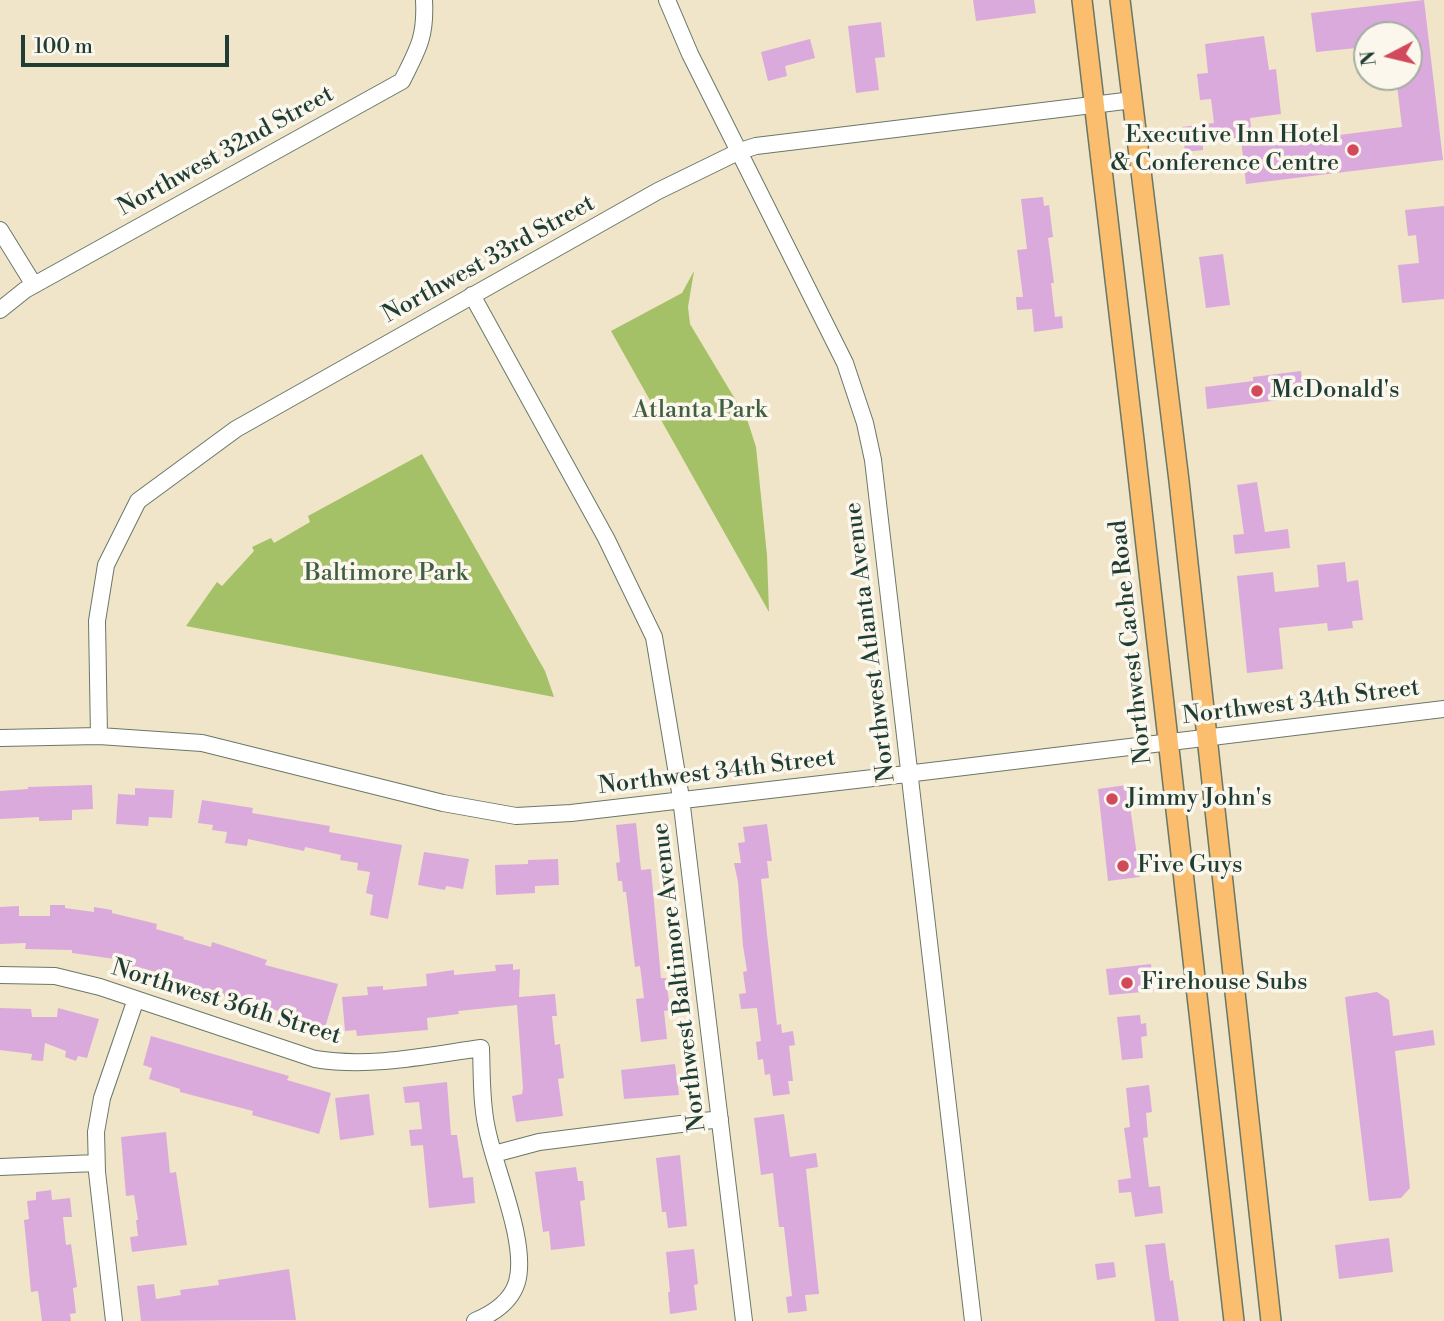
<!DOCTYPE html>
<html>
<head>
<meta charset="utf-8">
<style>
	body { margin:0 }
	#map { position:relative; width:1444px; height:1321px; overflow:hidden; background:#f0e5c8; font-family:"Libre Bodoni",serif }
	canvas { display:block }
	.north { position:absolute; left:1353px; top:21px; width:70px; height:70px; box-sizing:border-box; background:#fbf7ec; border:2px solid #a3ada2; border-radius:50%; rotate:263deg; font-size:19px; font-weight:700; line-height:28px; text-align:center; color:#1f3d34 }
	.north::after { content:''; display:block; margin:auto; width:24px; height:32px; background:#d1495b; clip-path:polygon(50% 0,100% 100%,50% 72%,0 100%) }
	.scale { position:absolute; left:21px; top:35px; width:208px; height:32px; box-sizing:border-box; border:4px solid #1f3d34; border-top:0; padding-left:9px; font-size:21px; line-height:24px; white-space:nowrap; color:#1f3d34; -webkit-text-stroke:5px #fbf7ec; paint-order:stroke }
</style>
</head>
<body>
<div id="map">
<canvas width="1444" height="1321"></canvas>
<div class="north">N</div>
<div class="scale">100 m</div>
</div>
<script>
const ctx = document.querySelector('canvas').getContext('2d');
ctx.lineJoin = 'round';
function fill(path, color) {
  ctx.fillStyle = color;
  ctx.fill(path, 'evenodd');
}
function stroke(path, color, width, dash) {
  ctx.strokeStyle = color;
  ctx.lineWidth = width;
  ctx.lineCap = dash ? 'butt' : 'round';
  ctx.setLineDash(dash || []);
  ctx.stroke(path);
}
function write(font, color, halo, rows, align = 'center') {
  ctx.font = font + ' "Libre Bodoni",serif';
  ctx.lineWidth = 7;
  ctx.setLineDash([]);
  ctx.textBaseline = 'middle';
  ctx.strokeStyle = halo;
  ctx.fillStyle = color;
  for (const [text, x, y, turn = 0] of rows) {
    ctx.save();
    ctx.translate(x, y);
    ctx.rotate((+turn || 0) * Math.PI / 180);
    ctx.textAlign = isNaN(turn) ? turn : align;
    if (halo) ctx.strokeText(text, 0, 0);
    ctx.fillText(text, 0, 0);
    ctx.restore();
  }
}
fill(new Path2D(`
	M694,271L688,307L690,324L747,419L756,447L767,555L769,612L611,331L682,293Z
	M422,454L545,671L554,697L186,626L217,582L222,586L254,551L252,547L271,538L274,543L310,522L308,516Z`), '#a5c167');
fill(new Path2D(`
	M973,0H1034L1036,13L976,21Z
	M1424,0L1443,160L1246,184L1241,139L1203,144V150L1185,152L1182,127L1214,123L1211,99L1200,100L1197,74L1208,73L1205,44L1264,36L1269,70L1276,69L1281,114L1250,118L1253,146L1402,127L1396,77H1409V35H1367V47L1316,52L1311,13Z
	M881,22L885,57L875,58L879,90L856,93L848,26Z
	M810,39L815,58L785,66L787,76L768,81L761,52Z
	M1043,197L1044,206L1049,205L1053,237L1048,238L1054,283H1051L1055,317L1062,316L1063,328L1034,332L1032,309L1017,310L1016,297H1023L1017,250L1027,249L1021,199Z
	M1444,206V299L1402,303L1398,265L1419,263L1416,235L1408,236L1405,210Z
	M1223,254L1230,305L1206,308L1199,257Z
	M1301,371L1304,397L1207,409L1205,387L1253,381V377Z
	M1257,482L1265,532L1288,529L1290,548L1235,554L1233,535L1244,534L1237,485Z
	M1345,562L1347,582L1358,580L1363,620L1352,621L1353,628L1328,631L1327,623L1279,628L1283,669L1247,673L1237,576L1273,572L1275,592L1319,587L1317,565Z
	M92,785L93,809L72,810V820L39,821V817L0,819V791L28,789V787Z
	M1127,785L1140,877L1108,881L1098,789Z
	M135,788L174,790L172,818L149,817L148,826L116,824L118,794L135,795Z
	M202,800L253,808L252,813L330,826L329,832L402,845L388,919L370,915L373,895L366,893L370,872L357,870L358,863L340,860L341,855L305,847L304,851L248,839L247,846L225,843L227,832L212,830L213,825L198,823Z
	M636,823L641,870L651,869L661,978H666L670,1010L664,1011L667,1039L641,1042L636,999L644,998L640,966L635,967L626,892H623L622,881H618L616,863L620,862L616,825Z
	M767,824L772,861H767L769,878L761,879L777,1025L781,1024L782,1033L793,1031L795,1045L789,1046L793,1081H788L790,1094L773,1096L770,1074L765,1075L763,1059L758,1060L756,1042L761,1041L757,1008L741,1009L739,994L746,993L743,972L747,971L743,946L738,882L734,863H741L738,843L745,842L743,827Z
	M424,852L469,859L463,889L446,886L445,890L418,885Z
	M558,859L559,885L535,886V893L496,895L495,865L528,864V860Z
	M50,905H65V908L94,912V907L112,910V913L157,924L156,929L184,937L183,939L211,947L212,942L267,960L265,965L338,984L324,1031L278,1016L279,1011L169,980L171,976L138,967L137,969L114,964L115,959L72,953V950L25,949L26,943L0,944V907L19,906V916H50Z
	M513,964V970L520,969L519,997L555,994L557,1016H552L555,1045L560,1044L564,1078L558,1079L563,1116L516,1122L512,1096L522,1094L523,1088L517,1005L458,1011L459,1014L427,1018L428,1030L357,1036L356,1030L345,1031L342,997L368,995L367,987L383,986V990L427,986L426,974L454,970V975L496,971L495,965Z
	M1151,964L1154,991L1109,995L1106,969Z
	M1377,992L1389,1000L1393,1036L1433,1030L1435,1045L1395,1051L1410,1188L1401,1198L1369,1201L1345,997Z
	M0,1008L31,1009L32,1017H57L58,1008L99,1019L87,1058L78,1056L76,1061L65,1057L66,1051L45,1043L43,1061L31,1060L32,1054L0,1050Z
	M1140,1015L1141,1024L1146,1023L1147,1036L1141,1037L1143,1058L1122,1060L1117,1017Z
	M151,1036L289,1076L287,1080L331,1093L319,1134L252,1115L253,1111L180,1092V1089L149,1079L152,1068L143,1065Z
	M675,1064L679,1095L624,1099L621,1070Z
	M447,1082L451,1135H457L463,1178L473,1177L475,1203L429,1208L423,1145L411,1146L409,1130L422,1129L419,1102L405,1103L403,1087Z
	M1149,1085L1152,1112L1146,1113L1148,1137L1143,1138L1149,1187L1160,1186L1163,1213L1135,1217L1131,1192L1119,1193L1118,1180L1131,1178L1124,1128L1130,1127L1126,1088Z
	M369,1094L374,1135L340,1140L335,1098Z
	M784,1114L790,1157L816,1153L818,1167L806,1169L819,1294L805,1295L807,1311L788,1313L786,1297L792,1296L784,1227H779L773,1173L761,1175L754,1118Z
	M166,1132L170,1173L176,1172L187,1245L132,1252L130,1237L138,1236L136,1220H138L134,1195L126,1196L121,1137Z
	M680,1155L687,1226L668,1228L666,1212H662L656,1158Z
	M576,1167L578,1181H583L585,1200L580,1201L585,1246L551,1250L549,1231L543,1232L535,1172Z
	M51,1190L52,1200L70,1198L72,1217H63L66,1245L71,1244L77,1287L73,1288L76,1313L70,1314L71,1321H42L38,1291L31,1292L24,1220L29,1219L27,1201L36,1200V1192Z
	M1389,1238L1393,1272L1339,1279L1335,1245Z
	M1165,1243L1170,1281L1173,1280L1179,1321H1155L1145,1245Z
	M694,1249L698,1284L694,1285L697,1310L670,1314L668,1292H670L666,1252Z
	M1114,1262L1116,1277L1097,1280L1095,1264Z
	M289,1269L296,1320L141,1321L137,1286L154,1284L156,1299L181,1295L180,1290L219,1285L218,1280Z`), '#dbaadc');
const minor = new Path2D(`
	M667,0L690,54L845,363L865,423L873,460L973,1321
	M0,230L34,285
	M472,295L606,538L654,637L681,798L744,1321
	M0,310L25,290L402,81C418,49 426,37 424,0
	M99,736L97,621L106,565L138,501L236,429L658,191L740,151L756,146L1133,100
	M0,738L99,736L202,743L443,803L516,816L571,813L873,778L1444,709
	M0,975L55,976L100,987L315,1059C370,1068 425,1056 481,1048C482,1075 481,1103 487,1129C495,1170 528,1243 517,1282C511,1302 492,1314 475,1321
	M494,1154L539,1142L720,1119
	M0,1167L96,1163
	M114,1321L97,1172L96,1132L102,1098L136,999`);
const major = new Path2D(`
	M1082,0L1134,440L1234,1321
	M1120,0L1179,481L1271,1321`);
stroke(minor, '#687868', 18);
stroke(major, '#687868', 22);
stroke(minor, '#fff', 16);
stroke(major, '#fabe6e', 19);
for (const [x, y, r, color] of [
	[1353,150,7,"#d1495b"],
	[1257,391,7,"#d1495b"],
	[1112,799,7,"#d1495b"],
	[1123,866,7,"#d1495b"],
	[1127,983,7,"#d1495b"]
]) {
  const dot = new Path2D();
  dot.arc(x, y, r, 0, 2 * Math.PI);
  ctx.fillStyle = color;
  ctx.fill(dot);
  stroke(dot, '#fbf7ec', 2.5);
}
write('24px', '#1f3d34', '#fbf7ec', [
	["Executive Inn Hotel",1339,136,"right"],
	["& Conference Centre",1339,164,"right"],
	["McDonald's",1271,391],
	["Jimmy John's",1126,799],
	["Five Guys",1137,866],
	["Firehouse Subs",1141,983]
], 'left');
write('24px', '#1f3d34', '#fbf7ec', [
	["Northwest 32nd Street",226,152,-29],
	["Northwest 33rd Street",489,260,-29],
	["Northwest Atlanta Avenue",871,642,-97],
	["Northwest Cache Road",1132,642,-96],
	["Northwest 34th Street",1301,703,-7],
	["Northwest 34th Street",717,773,-7],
	["Northwest Baltimore Avenue",680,977,-97],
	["Northwest 36th Street",226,1003,17]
]);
write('24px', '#405e41', '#fbf7ec', [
	["Atlanta Park",700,411],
	["Baltimore Park",386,574]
]);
</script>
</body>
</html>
